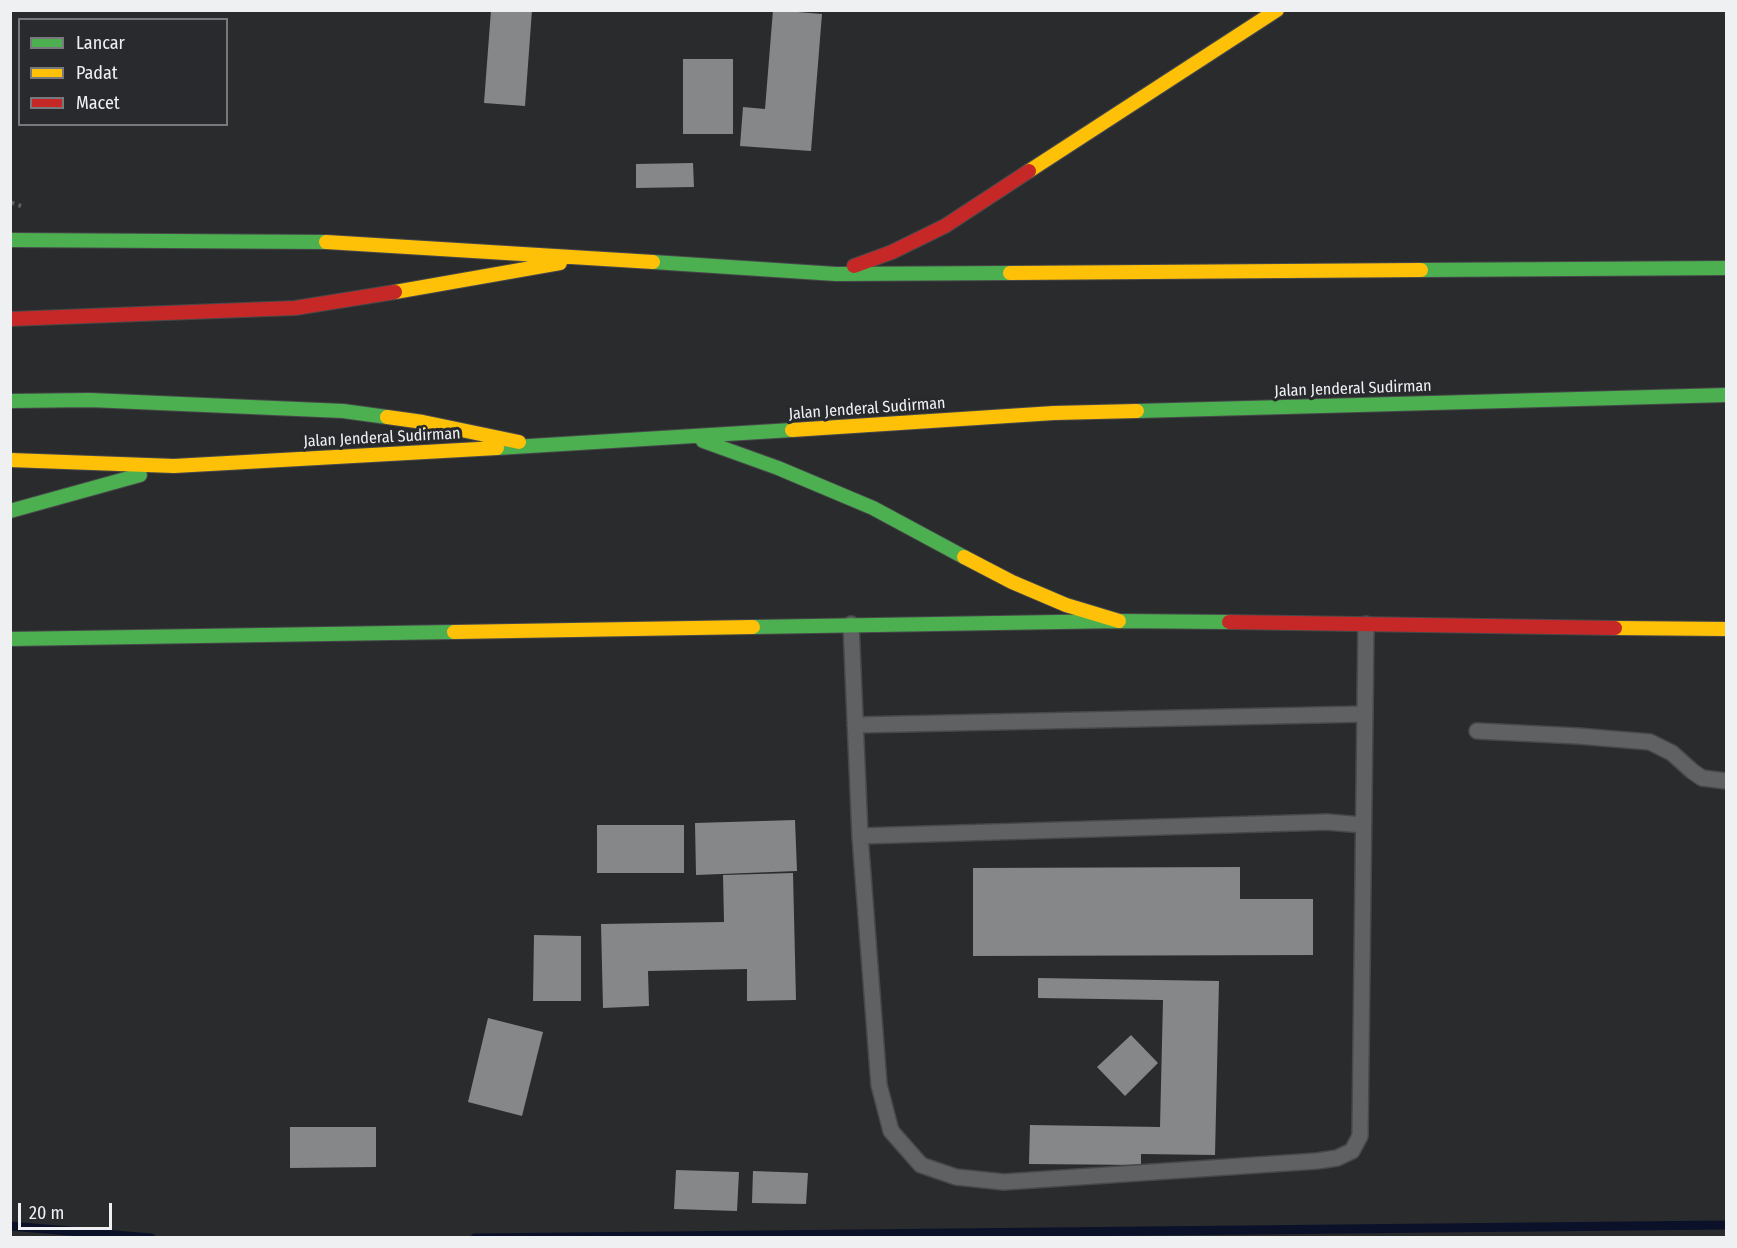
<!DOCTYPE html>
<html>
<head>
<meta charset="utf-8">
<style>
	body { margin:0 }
	#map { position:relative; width:1737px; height:1248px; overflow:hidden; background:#2a2b2d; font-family:"Fira Sans Condensed",sans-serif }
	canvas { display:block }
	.frame { position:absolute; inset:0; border:12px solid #eff0f2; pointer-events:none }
	.legend { position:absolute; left:18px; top:18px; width:210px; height:108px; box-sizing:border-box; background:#292a2e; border:2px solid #78797c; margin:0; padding:8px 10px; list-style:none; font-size:18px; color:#eff0f2 }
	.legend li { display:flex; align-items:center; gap:12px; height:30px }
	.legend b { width:30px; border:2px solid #78797c }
	.scale { position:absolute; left:18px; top:1203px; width:94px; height:27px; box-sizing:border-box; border:3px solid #eff0f2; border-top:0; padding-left:8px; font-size:18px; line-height:21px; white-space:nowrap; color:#eff0f2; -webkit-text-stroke:4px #292a2e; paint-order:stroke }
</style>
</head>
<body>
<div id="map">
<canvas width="1737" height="1248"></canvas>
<div class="frame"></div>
<ul class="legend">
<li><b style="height:8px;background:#4caf50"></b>Lancar</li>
<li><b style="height:8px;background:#ffc107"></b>Padat</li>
<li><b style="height:8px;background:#c62828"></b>Macet</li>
</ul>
<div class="scale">20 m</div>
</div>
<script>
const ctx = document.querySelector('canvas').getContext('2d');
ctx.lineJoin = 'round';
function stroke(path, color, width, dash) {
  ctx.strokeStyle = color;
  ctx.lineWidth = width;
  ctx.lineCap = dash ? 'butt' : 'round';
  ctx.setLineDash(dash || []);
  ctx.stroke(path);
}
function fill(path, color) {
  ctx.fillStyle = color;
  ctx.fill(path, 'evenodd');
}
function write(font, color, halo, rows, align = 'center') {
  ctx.font = font + ' "Fira Sans Condensed",sans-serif';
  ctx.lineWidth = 6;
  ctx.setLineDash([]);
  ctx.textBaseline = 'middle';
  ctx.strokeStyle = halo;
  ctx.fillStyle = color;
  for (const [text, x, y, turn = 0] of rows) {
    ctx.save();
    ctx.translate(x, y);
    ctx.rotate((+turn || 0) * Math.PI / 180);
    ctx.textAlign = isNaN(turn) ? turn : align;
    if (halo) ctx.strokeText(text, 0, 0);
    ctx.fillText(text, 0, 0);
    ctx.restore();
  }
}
stroke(new Path2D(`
	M10,1226L151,1238
	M475,1238L1726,1225`), '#0a1129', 9);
fill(new Path2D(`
	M491,10H532L525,106L484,103Z
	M773,10L822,14L811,151L740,146L743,107L765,109Z
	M683,59H733V134H683Z
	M693,163L694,187L636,188V164Z
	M795,820L797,871L696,875L695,823Z
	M597,825H684V873H597Z
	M1240,867V899H1313V955L973,956V868Z
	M793,873L796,1000L747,1001V969L648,971L649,1006L603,1008L601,924L724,922L723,875Z
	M534,935L581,936V1001H533Z
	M1038,978L1219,981L1215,1155L1141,1154V1165L1029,1164L1030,1125L1160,1127L1163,1000L1038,998Z
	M488,1018L543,1032L522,1116L468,1102Z
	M1131,1035L1158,1063L1125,1096L1097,1067Z
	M290,1127H376V1167L290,1168Z
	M676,1170L739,1172L737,1211L674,1209Z
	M753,1171L808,1173L806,1204L752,1203Z`), '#868788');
const lane = new Path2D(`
	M851,624L860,836L879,1085L891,1131L921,1165L956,1177L1004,1182L1317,1161L1337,1158L1352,1151L1360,1136L1366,624
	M855,725L1365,714
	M1477,731L1578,736L1650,742L1672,753L1692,771L1702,778L1726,781
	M860,836L1327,822L1363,825`);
const fast = new Path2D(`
	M10,240L326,242
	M653,262L836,274L1010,273
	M1421,270L1726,268
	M10,401L90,400L343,411L387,417
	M1137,411L1726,395
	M703,441L778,468L873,508L964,557
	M497,448L792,430
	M10,511L140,475
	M753,627L1119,621L1229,622
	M10,639L454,632`);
const slow = new Path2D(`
	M1029,171L1277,10
	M326,242L653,262
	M1010,273L1421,270
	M395,292L560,263
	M387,417L423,422L519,442
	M792,430L1054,413L1137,411
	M10,460L174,466L497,448
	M964,557L1012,582L1066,605L1119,621
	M1615,628L1726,629
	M454,632L753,627`);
const jam = new Path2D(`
	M854,266L892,252L945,226L1029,171
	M10,319L295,308L395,292
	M1229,622L1615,628`);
stroke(lane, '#47484a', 18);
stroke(fast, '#47484a', 16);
stroke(slow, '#47484a', 16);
stroke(jam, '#47484a', 16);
stroke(new Path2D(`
	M10,202L21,206`), '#626264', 4, [4.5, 4.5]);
stroke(lane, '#606163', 15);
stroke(fast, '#4caf50', 14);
stroke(slow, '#ffc107', 14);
stroke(jam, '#c62828', 14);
write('16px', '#eff0f2', '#292a2e', [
	["Jalan Jenderal Sudirman",1353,389,-2],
	["Jalan Jenderal Sudirman",867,409,-4],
	["Jalan Jenderal Sudirman",382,438,-3]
]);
</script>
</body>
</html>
